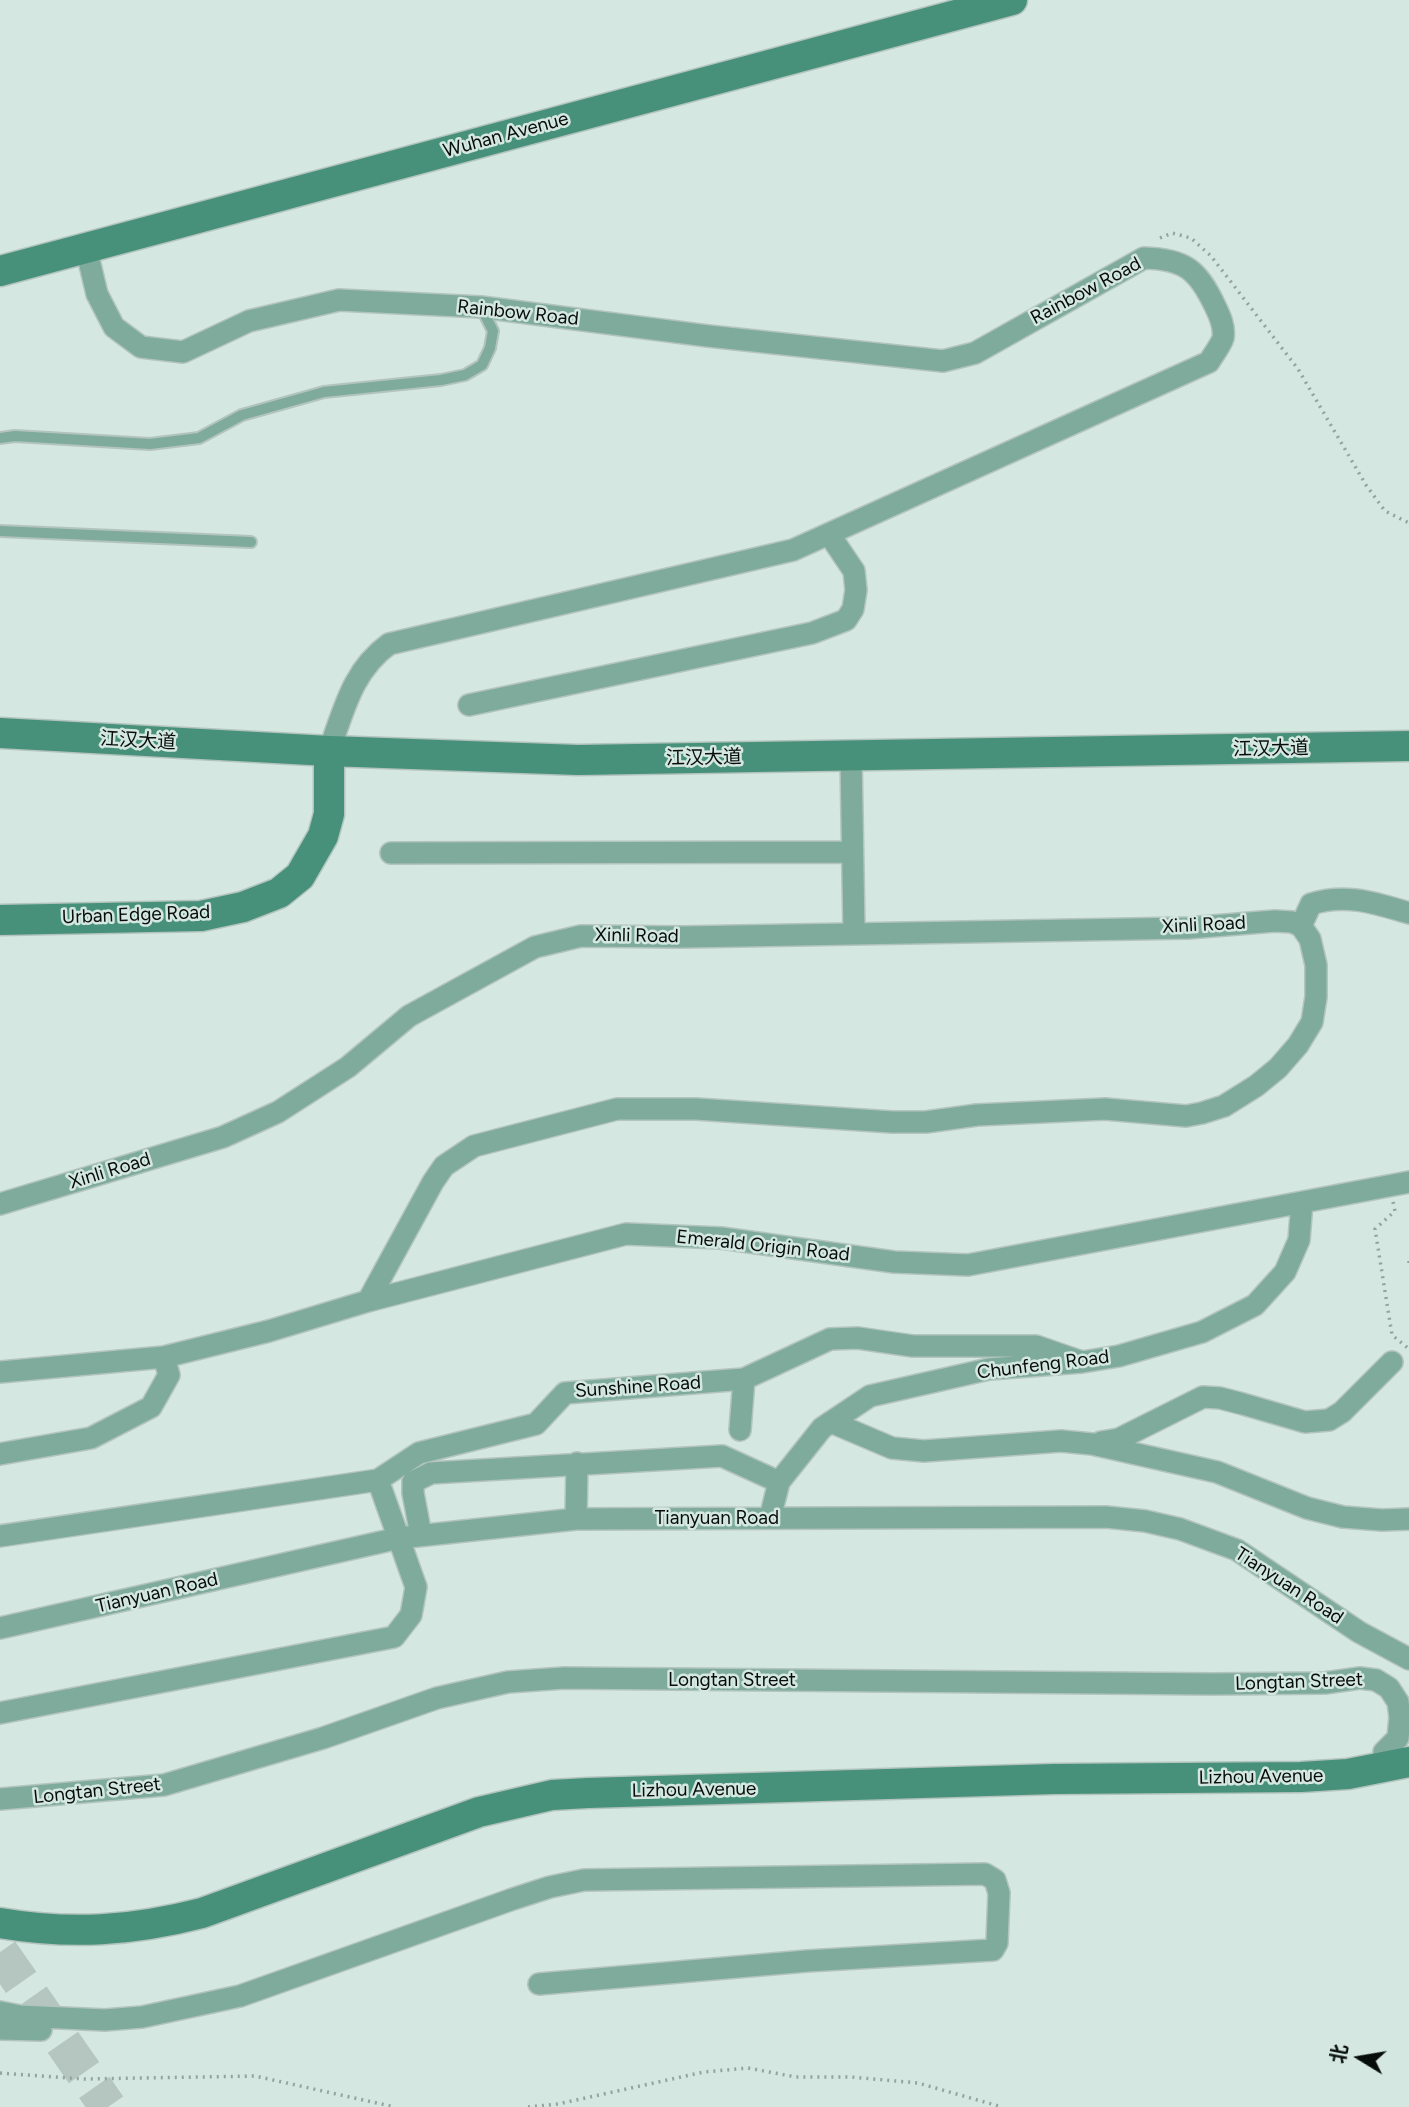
<!DOCTYPE html>
<html>
<head>
<meta charset="utf-8">
<style>
	body { margin:0 }
	#map { position:relative; width:1409px; height:2107px; overflow:hidden; background:#d4e7e0; font-family:Figtree,"Noto Sans SC",sans-serif }
	canvas { display:block }
	.north { position:absolute; left:1325px; top:2023px; width:70px; height:70px; -webkit-text-stroke:5px #d4e7e0; paint-order:stroke; rotate:281deg; font-size:19px; font-weight:700; line-height:28px; text-align:center; color:#070d0b }
	.north::after { content:''; display:block; margin:auto; width:24px; height:32px; background:#070d0b; clip-path:polygon(50% 0,100% 100%,50% 72%,0 100%) }
</style>
</head>
<body>
<div id="map">
<canvas width="1409" height="2107"></canvas>
<div class="north">北</div>
</div>
<script>
const ctx = document.querySelector('canvas').getContext('2d');
ctx.lineJoin = 'round';
function stroke(path, color, width, dash) {
  ctx.strokeStyle = color;
  ctx.lineWidth = width;
  ctx.lineCap = dash ? 'butt' : 'round';
  ctx.setLineDash(dash || []);
  ctx.stroke(path);
}
function write(font, color, halo, rows, align = 'center') {
  ctx.font = font + ' Figtree,"Noto Sans SC",sans-serif';
  ctx.lineWidth = 5;
  ctx.setLineDash([]);
  ctx.textBaseline = 'middle';
  ctx.strokeStyle = halo;
  ctx.fillStyle = color;
  for (const [text, x, y, turn = 0] of rows) {
    ctx.save();
    ctx.translate(x, y);
    ctx.rotate((+turn || 0) * Math.PI / 180);
    ctx.textAlign = isNaN(turn) ? turn : align;
    if (halo) ctx.strokeText(text, 0, 0);
    ctx.fillText(text, 0, 0);
    ctx.restore();
  }
}
stroke(new Path2D(`
	M0,1952L108,2107`), '#b5c6c0', 37, [37, 18]);
const service = new Path2D(`
	M0,438L15,436L150,444L199,438L242,415L324,392L441,380L465,375L482,365L490,348L493,331L481,307
	M0,531L251,542`);
const minor = new Path2D(`
	M86,248L97,294L114,327L141,347L183,352L249,321L339,300L481,307L708,336L943,361L975,353L1144,258C1185,259 1198,270 1215,306C1220,316 1225,327 1223,338C1221,345 1213,355 1209,362L793,550L389,644C352,671 344,710 329,751
	M469,705L812,633L846,620L853,609L856,590L854,571L829,534
	M851,756L854,932
	M391,853L852,852
	M1301,926L1311,904C1346,893 1375,903 1409,913
	M0,1204L223,1137L278,1112L348,1067L409,1016L535,947L581,936L683,937L1188,928L1275,921L1292,922L1301,926L1310,939L1316,965V997L1312,1022L1298,1045L1278,1068L1256,1086L1224,1106L1202,1113L1186,1116L1105,1109L977,1115L926,1122H892L696,1109H617L474,1146L444,1166L433,1182L368,1301
	M0,1372L164,1357L269,1331L368,1301L626,1234L721,1238L894,1262L968,1265L1409,1182
	M831,1422L892,1448L924,1451L1061,1441L1092,1444L1217,1472L1307,1508L1343,1517L1382,1520L1409,1519
	M740,1430L744,1379
	M1101,1442L1119,1439L1203,1397L1220,1398L1243,1404L1305,1422L1329,1420L1342,1412L1392,1362
	M0,1454L91,1438L151,1407L169,1375L164,1357
	M770,1518L779,1482L822,1428L870,1396L989,1369L1082,1362L1119,1356L1202,1332L1255,1305L1285,1272L1299,1240L1302,1202
	M576,1519L577,1463
	M421,1535L413,1493V1482L431,1473L722,1456L779,1482
	M0,1536L378,1480L419,1453L536,1424L565,1393L744,1379L830,1339L858,1338L913,1346H1036L1082,1362
	M0,1628L399,1538L576,1519L1106,1517L1145,1521L1180,1529L1237,1550L1359,1632L1409,1659
	M0,1713L394,1637L411,1615L416,1587L378,1480
	M0,1799L164,1785L323,1738L437,1698L508,1682L564,1678L1212,1684L1325,1683L1360,1678L1376,1680L1389,1688L1398,1702L1400,1717L1398,1738L1384,1752L1387,1768
	M0,2012L20,2016L105,2020L142,2017L240,1996L513,1899L550,1887L584,1880L985,1874L995,1880L999,1893L997,1943L993,1950L807,1961L539,1984
	M0,2029L41,2030`);
const secondary = new Path2D(`
	M0,271L1012,0
	M0,733L329,751L578,760L1409,746
	M0,920L201,916L243,907L279,893L300,876L323,836L329,814V751
	M0,1923C71,1935 132,1931 202,1913L479,1812L552,1795L588,1793L1054,1779L1301,1777L1348,1774L1409,1762`);
stroke(service, '#b3c4be', 14);
stroke(minor, '#b3c4be', 24);
stroke(secondary, '#b3c4be', 33);
stroke(new Path2D(`
	M1160,238L1172,233L1191,238L1211,256L1298,369L1366,485L1385,511L1409,523
	M1393,1202L1395,1211L1375,1229L1392,1335L1409,1349
	M1409,1261V1268
	M0,2073L84,2079L255,2076L395,2107
	M528,2107L558,2104L704,2072L748,2068L796,2077H851L918,2083L1002,2107`), '#94a39e', 3.5, [2, 5]);
stroke(service, '#7eab9b', 10);
stroke(minor, '#7eab9b', 21);
stroke(secondary, '#479079', 30);
write('19px', '#070d0b', '#d4e7e0', [
	["Wuhan Avenue",506,135,-15],
	["Rainbow Road",1086,291,-28],
	["Rainbow Road",518,313,6],
	["江汉大道",138,741,3],
	["江汉大道",1271,749,-1],
	["江汉大道",704,758,-1],
	["Urban Edge Road",136,915,-2],
	["Xinli Road",1204,925,-3],
	["Xinli Road",637,936,1],
	["Xinli Road",110,1171,-17],
	["Emerald Origin Road",763,1246,6],
	["Chunfeng Road",1043,1365,-7],
	["Sunshine Road",638,1387,-4],
	["Tianyuan Road",717,1518],
	["Tianyuan Road",1289,1586,33],
	["Tianyuan Road",157,1593,-13],
	["Longtan Street",732,1680],
	["Longtan Street",1299,1682,-2],
	["Lizhou Avenue",1261,1777,-1],
	["Lizhou Avenue",694,1790,-1],
	["Longtan Street",97,1791,-6]
]);
</script>
</body>
</html>
